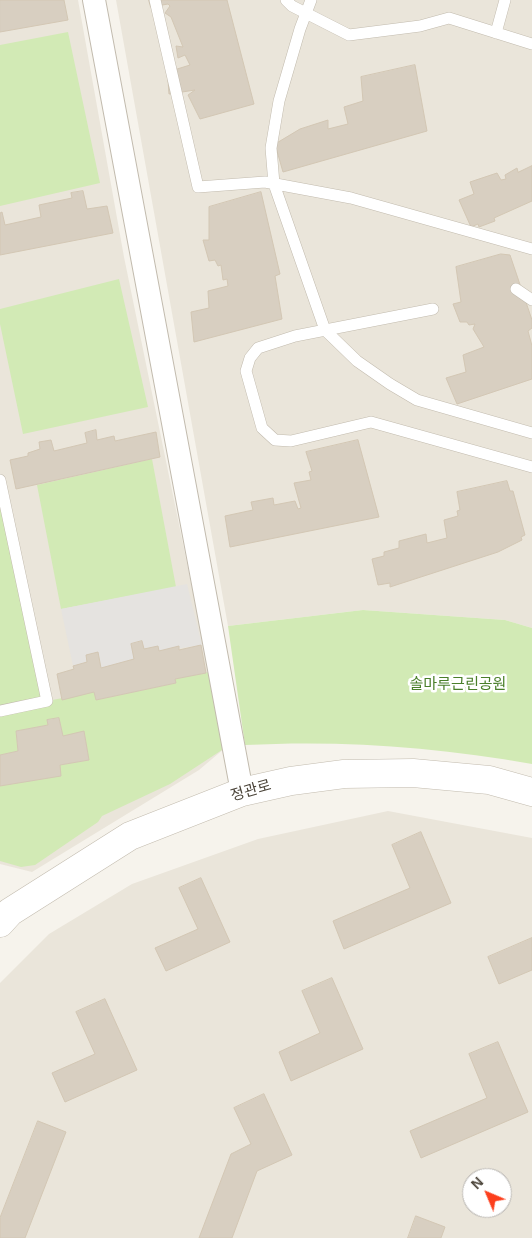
<!DOCTYPE html>
<html>
<head>
<meta charset="utf-8">
<style>
	body { margin:0 }
	#map { position:relative; width:532px; height:1238px; overflow:hidden; background:#f6f3ec; font-family:Helvetica,sans-serif }
	canvas { display:block }
	.north { position:absolute; left:462px; top:1168px; width:50px; height:50px; box-sizing:border-box; background:#fff; border:1px solid #b7b4b0; border-radius:50%; rotate:315deg; font-size:14px; font-weight:700; line-height:20px; text-align:center; color:#4b4439 }
	.north::after { content:''; display:block; margin:auto; width:18px; height:22px; background:#fc3f1d; clip-path:polygon(50% 0,100% 100%,50% 72%,0 100%) }
</style>
</head>
<body>
<div id="map">
<canvas width="532" height="1238"></canvas>
<div class="north">N</div>
</div>
<script>
const ctx = document.querySelector('canvas').getContext('2d');
ctx.lineJoin = 'round';
function fill(path, color) {
  ctx.fillStyle = color;
  ctx.fill(path, 'evenodd');
}
function stroke(path, color, width, dash) {
  ctx.strokeStyle = color;
  ctx.lineWidth = width;
  ctx.lineCap = dash ? 'butt' : 'round';
  ctx.setLineDash(dash || []);
  ctx.stroke(path);
}
function write(font, color, halo, rows, align = 'center') {
  ctx.font = font + ' Helvetica,"Noto Sans KR",sans-serif';
  ctx.lineWidth = 5;
  ctx.setLineDash([]);
  ctx.textBaseline = 'middle';
  ctx.strokeStyle = halo;
  ctx.fillStyle = color;
  for (const [text, x, y, turn = 0] of rows) {
    ctx.save();
    ctx.translate(x, y);
    ctx.rotate((+turn || 0) * Math.PI / 180);
    ctx.textAlign = isNaN(turn) ? turn : align;
    if (halo) ctx.strokeText(text, 0, 0);
    ctx.fillText(text, 0, 0);
    ctx.restore();
  }
}
fill(new Path2D(`
	M0,0H78L124,257L225,748L199,770L32,872L0,864Z
	M116,0H532V628L505,620L363,610L228,626Z
	M388,811L532,838V1238H0V983L49,934L132,884L258,839ZM472,1178H502V1208H472Z`), '#eae5da');
fill(new Path2D(`
	M68,32L100,183L0,206V45Z
	M119,279L148,407L23,434L0,324V309Z
	M152,459L176,587L61,609L37,485Z
	M6,508L47,701L94,692L96,700L176,683L175,679L209,672L225,748L170,784L102,816L98,822L35,865L21,867L0,861V786L60,765L89,760L84,732L63,736L59,718L47,720L48,725L16,731L18,751L0,755V510Z
	M363,610L505,620L532,628V764C437,747 342,740 245,745L228,626Z`), '#d2eab5');
fill(new Path2D(`
	M187,584L202,645L159,651L144,649L142,641L131,644L134,659L101,668L98,652L86,655L87,662L73,666L61,609Z`), '#e5e3e0');
const building = new Path2D(`
	M0,0H64L68,20L0,32Z
	M149,0H227L254,104L200,119L188,95L195,90L169,94L168,80L178,75L174,70L190,65L185,55L178,58L176,46L183,47L171,17L165,13L170,6L168,4L151,7Z
	M415,65L427,131L283,172L275,144L300,129L328,120V129L348,124L344,107L363,101L361,77Z
	M532,166V201L494,218L495,221L479,227L478,224L471,227L459,200L474,194L470,182L497,173L501,180L506,179L505,175L517,168L518,172Z
	M83,191L87,209L107,206L113,233L0,255V213L2,212L5,225L41,217L39,205L72,198L71,193Z
	M261,192L280,274L275,276L282,319L194,342L191,312L209,308L208,291L228,286L227,279L223,280L221,265L218,266L215,260L209,261L203,240H209V207Z
	M501,254L510,255L532,320V328L528,331L532,346V379L457,404L446,378L466,372L463,355L484,347L473,329L475,324L469,325L467,322H460L453,304L461,302L456,267Z
	M96,430L97,440L114,436L115,441L156,432L160,457L16,489L10,460L28,456V453L40,449L39,442L51,440L54,451L87,443L85,433Z
	M358,440L379,517L230,547L225,516L253,510L251,502L273,498L274,505L295,501L298,509L301,508L294,483L311,480L309,472L312,471L306,452Z
	M507,481L510,491H513L525,535L521,537L522,540L498,552L390,587V583L378,585L372,559L384,556V552L399,548V541L426,534L427,543L447,538L444,520L458,516L457,511L460,510L457,492Z
	M142,641L144,649L158,646L159,651L179,646V650L201,645L206,673L175,679L176,683L96,700L94,692L62,700L57,674L74,669L73,666L87,662L86,655L98,652L101,668L134,659L131,644Z
	M59,718L63,736L84,731L89,760L60,765L61,776L0,786V755L18,751L16,731L48,725L47,720Z
	M421,832L451,903L344,949L333,921L410,888L392,845Z
	M201,878L230,942L166,971L155,948L198,929L179,888Z
	M532,938V970L499,984L488,957Z
	M332,978L363,1049L291,1081L279,1052L320,1033L302,991Z
	M105,999L137,1070L65,1102L52,1073L95,1054L76,1012Z
	M498,1042L528,1112L421,1158L410,1131L487,1098L469,1054Z
	M264,1094L292,1155L257,1171L232,1238H199L231,1154L251,1144L234,1108Z
	M38,1121L66,1132L25,1238H0V1218Z
	M416,1216L445,1227L441,1238H408Z`);
fill(building, '#d8cfc1');
stroke(building, '#d3c7b4', 1);
const service = new Path2D(`
	M155,0L198,187L265,182L351,198L532,249
	M286,0L292,6L349,35L420,26L449,18L532,44
	M311,0L300,29L279,101L271,148L274,184L325,330L357,361L390,384L417,400L532,433
	M496,33L505,0
	M516,289L532,300
	M433,309L295,336L258,348L250,358L246,371L262,428L275,440L291,441L371,422L532,467
	M0,480L47,701L0,711`);
const minor = new Path2D(`
	M94,0L242,792`);
const tertiary = new Path2D(`
	M0,923L10,912L130,836L242,792L291,781L344,774L413,773L489,780L532,792`);
stroke(service, '#c2bbae', 12);
stroke(minor, '#c2bbae', 24);
stroke(tertiary, '#c2bbae', 29);
stroke(service, '#fff', 11);
stroke(minor, '#fff', 22);
stroke(tertiary, '#fff', 28);
write('15px', '#4a7f2a', '#fff', [
	["솔마루근린공원",458,685]
]);
write('15px', '#4b4439', '#fff', [
	["정관로",251,791,-16]
]);
</script>
</body>
</html>
